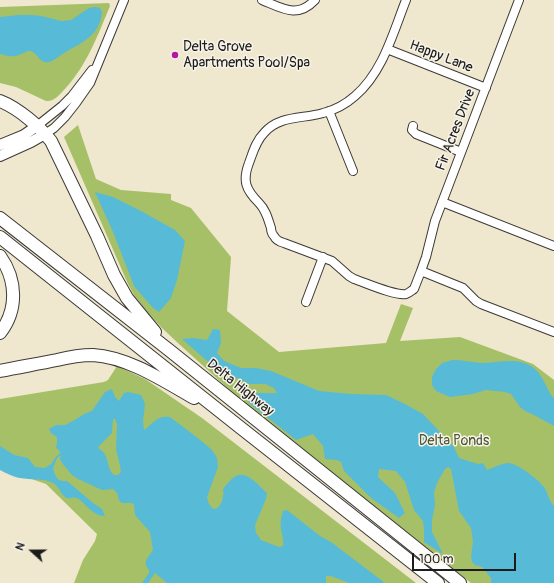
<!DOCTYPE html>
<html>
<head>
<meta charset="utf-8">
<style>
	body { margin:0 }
	#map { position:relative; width:554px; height:583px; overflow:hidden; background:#efe7ce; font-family:Pangolin,sans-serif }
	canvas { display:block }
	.north { position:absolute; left:12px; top:531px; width:40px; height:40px; -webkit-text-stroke:3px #f7f3e8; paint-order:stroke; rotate:291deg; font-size:11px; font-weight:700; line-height:16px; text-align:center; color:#1c1c1c }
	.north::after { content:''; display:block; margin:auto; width:14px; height:18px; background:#1c1c1c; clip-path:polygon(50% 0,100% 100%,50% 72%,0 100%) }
	.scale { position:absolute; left:412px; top:553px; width:104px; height:18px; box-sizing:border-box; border:2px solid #1c1c1c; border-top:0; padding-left:5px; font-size:12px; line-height:14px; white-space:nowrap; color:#1c1c1c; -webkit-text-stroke:3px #f7f3e8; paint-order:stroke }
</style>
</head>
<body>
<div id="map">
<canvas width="554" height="583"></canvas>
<div class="north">N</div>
<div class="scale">100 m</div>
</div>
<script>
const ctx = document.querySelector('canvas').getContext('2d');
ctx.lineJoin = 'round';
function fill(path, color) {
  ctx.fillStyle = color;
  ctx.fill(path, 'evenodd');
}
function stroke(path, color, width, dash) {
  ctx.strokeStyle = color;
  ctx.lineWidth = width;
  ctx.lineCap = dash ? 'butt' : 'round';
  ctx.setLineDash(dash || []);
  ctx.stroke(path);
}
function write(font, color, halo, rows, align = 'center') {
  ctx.font = font + ' Pangolin,sans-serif';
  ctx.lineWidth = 3;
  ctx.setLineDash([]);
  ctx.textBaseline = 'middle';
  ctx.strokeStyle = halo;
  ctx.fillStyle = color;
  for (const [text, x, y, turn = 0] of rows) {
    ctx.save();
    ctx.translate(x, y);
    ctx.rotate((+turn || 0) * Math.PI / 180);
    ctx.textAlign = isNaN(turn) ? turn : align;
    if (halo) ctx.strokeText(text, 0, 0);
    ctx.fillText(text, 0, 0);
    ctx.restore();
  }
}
fill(new Path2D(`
	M109,3L110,6C97,37 87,65 64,90C59,95 54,102 46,101L16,87L0,83V7Z
	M78,125L96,179L121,190L171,194V200L191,208L231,257L227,311L279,352L386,343L401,304L413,308L400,341L460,337L533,364L554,380V583H471L243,402L179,344L162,328L147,312L134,295L128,284L64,137Z
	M117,366L145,379L202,418L416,583H74L83,560L95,541L97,534L46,484L0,468V399L104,382L108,380Z`), '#a6c067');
fill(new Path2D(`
	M95,7L100,8L102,12C100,36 81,43 64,53C59,56 51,64 45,62C38,61 37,52 30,51C26,51 25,53 21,54C14,58 7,56 0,54V17L19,15H31L41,16L62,21L71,20L89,8Z
	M95,192L113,197L141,211L175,230L185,241L177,280L171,298L159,312L153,308L134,286L113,232Z
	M213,329L220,330L221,343L217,353L224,361L241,368H256L271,371L319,391L351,394L386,395L405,404L423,414L454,447L459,458L478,464L483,463L487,470C492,468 503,463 508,463C517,463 538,479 544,487C548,493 549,501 554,506V583H491V578L482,567L475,565L472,562L471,557L473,541L471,528L459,511L451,469L448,467L445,469L437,483L434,493L435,505L432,520V532L443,554L424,542V530L423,521L414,510L405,482L396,471L379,469L378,477L395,493L405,513L399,518L371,498L344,471L341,462L337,460L325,459L323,446L313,434L296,440L248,402L256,393H277L274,388L265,384H250L225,373L214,367L182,339L193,338L207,340Z
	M453,360C462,360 471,362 481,363C499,363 522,355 537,371C543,378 547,388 551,395L554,398V426L534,415L525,411L520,407L511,394L505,392L486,390L473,394L450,397L436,391L432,385V377L436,369L442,363Z
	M112,389L115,397L119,401L124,393L128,392L141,395L145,404L143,421L144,430C154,423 157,415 170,417L199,439L212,450L217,458L218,467L207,497L209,504L212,508L216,509C220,506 223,501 223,496C224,494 223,492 223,490C224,487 227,484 229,482C242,465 255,482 267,493L266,499L255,525L256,533L261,540L279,547L283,546C284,540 282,535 281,529C280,523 281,517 283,511L287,510L320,536L331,542L385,583H349L331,576H326V583H167L155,573L148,583H142L149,573V570C142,560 148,559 153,550L150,532L135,515L134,505L132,503C121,503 120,505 117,493L113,489L102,490L78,479L72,475L62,463L60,459L61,454L58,449L56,448L57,443V437L51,433L49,429L56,425H65L71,422L86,413L92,411L105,392ZM113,419H115L117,425L116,449L121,470L120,473L118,475H114C105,467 111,455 98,448L99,446L112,433Z
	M0,446L14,455L28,458L35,467L45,468L56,461L53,468C55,477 58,482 67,481L93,503L102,509L105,516C92,516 86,503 77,498C72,496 69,500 65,497C60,493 59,486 53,483C45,478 30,480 20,478C13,477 6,473 0,470Z`), '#57bad6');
stroke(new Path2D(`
	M53,463L57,457L61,454`), '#57bad6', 2);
const minor = new Path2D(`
	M262,0C282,8 297,19 315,0
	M406,0C393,33 383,72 355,96C346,104 335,110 323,113C303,119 279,115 264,133C256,141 253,152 249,163C242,181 246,190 259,203C266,210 268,219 271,228C271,231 272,234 274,236C276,240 280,242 284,243L332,261L349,276L354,279C366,283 395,296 406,294C409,293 411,291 414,289L421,271L463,288L476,301L481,304L554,332
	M387,49L486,88
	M329,111L353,171
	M37,126L62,106L72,96L92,70
	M413,126L412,130L416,134L461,152
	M45,134L54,128L65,117L76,103L90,83L124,0
	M442,202L554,246
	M421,271L426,257L435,221L519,0
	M306,302L323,257`);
const major = new Path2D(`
	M0,145L24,135L37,126
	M0,156L31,142L45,134`);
const highway = new Path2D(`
	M0,101C18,108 39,126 51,141L97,236L114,275L127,298L155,332
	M0,218L169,350L460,583
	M0,237C145,353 292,468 438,583
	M0,256C17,280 18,310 0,333
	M0,371C19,367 38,364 57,360C69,357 81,355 93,355C128,357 164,381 194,398`);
stroke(minor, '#3c3a37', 10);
stroke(major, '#3c3a37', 12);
stroke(highway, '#3c3a37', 14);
stroke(minor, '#fff', 8);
stroke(major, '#fff', 10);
stroke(highway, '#fff', 12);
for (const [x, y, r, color] of [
	[175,55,4,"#b5179e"]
]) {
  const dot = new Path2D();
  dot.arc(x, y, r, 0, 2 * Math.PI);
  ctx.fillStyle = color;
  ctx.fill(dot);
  stroke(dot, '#f7f3e8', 1.5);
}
write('14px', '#1c1c1c', '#f7f3e8', [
	["Delta Grove",183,47],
	["Apartments Pool/Spa",183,63]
], 'left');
write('14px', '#1c1c1c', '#f7f3e8', [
	["Happy Lane",441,57,21],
	["Fir Acres Drive",456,130,-69],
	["Delta Highway",240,388,39]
]);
write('14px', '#4c5536', '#f7f3e8', [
	["Delta Ponds",454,441]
]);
</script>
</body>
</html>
